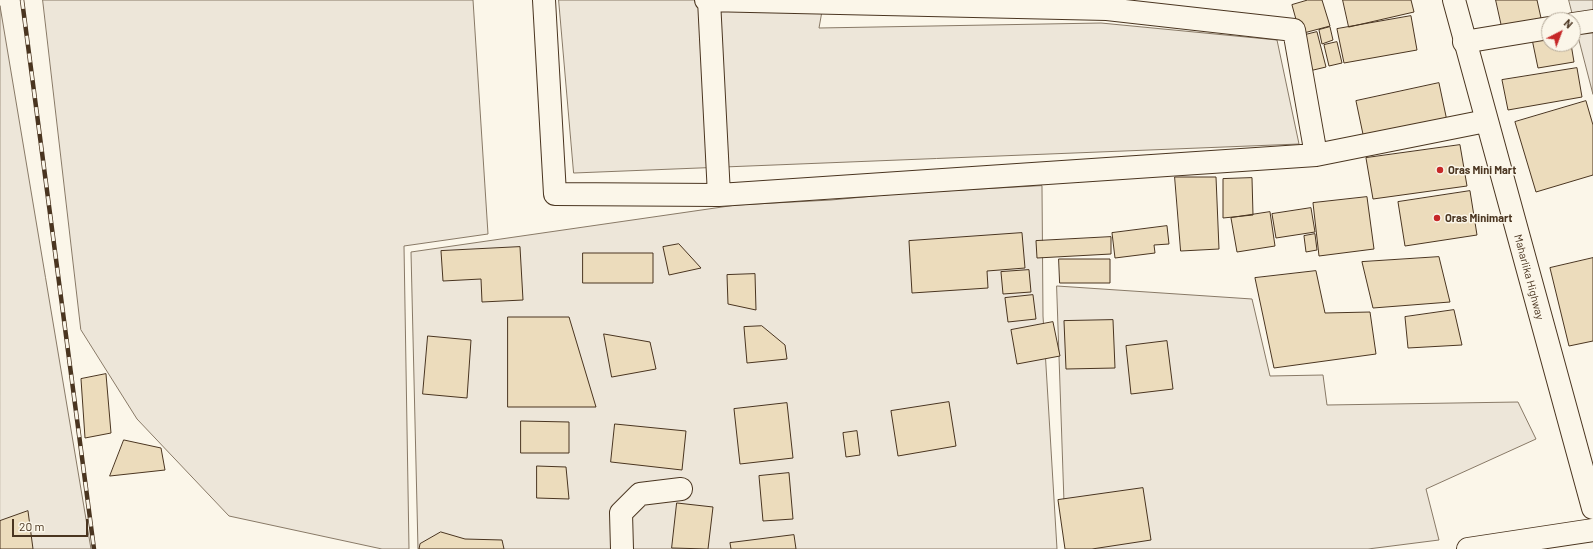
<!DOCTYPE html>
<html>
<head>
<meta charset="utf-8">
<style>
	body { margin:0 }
	#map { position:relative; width:1593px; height:549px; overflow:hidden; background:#fbf6e9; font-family:Barlow,sans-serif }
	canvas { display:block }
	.north { position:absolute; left:1541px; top:12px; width:40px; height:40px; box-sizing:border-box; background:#fbf6e9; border:1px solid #b4a999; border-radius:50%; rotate:42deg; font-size:11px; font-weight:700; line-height:16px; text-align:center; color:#4a3520 }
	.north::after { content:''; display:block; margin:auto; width:14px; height:18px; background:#c62828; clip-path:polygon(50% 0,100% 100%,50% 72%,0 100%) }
	.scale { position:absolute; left:12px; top:519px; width:76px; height:18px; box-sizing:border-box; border:2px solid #4a3520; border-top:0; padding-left:5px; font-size:12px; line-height:14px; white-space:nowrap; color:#4a3520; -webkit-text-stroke:3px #fbf6e9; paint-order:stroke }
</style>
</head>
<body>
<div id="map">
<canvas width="1593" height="549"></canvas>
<div class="north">N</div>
<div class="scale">20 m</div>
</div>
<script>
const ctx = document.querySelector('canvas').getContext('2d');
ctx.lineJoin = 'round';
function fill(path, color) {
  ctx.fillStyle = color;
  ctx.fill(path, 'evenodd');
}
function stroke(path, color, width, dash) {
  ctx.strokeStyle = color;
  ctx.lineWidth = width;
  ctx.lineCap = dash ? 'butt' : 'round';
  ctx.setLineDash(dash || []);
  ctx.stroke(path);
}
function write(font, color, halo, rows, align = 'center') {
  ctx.font = font + ' Barlow,sans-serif';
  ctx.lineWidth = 3;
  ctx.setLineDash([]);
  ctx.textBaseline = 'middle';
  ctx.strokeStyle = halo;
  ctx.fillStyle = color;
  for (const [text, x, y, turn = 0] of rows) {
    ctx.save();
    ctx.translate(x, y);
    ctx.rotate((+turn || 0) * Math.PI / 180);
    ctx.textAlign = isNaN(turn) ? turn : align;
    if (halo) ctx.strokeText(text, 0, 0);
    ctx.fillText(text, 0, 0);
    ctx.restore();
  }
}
const green = new Path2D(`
	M43,0H473L488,234L404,246L409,549H382L229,516L137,419L81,330Z
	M559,0H824L819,28L1101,23L1277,40L1299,144L574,173Z
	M1569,0H1593V94Z
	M0,6L91,549H0Z
	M1042,186L1043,316L1057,549H418L411,252L736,205L831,200L906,193Z
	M1057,286L1252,299L1270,376L1323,375L1327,405L1518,402L1536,439L1426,489L1439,540L1368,549H1066Z`);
fill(green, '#ede6d9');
stroke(green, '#887966', 1);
const building = new Path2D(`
	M1308,0H1322L1330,26L1300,34L1292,5Z
	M1343,0H1411L1414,12L1349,27Z
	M1496,0H1537L1541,18L1502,27Z
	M1411,16L1417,50L1344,63L1337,29Z
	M1330,27L1333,40L1322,44L1319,30Z
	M1317,32L1326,67L1305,72L1297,37Z
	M1549,36V44H1571L1574,62L1538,68L1532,39Z
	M1337,42L1342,63L1329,66L1324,45Z
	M1577,68L1582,97L1508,110L1502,80Z
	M1439,83L1447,121L1364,139L1356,101Z
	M1586,101L1593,125V175L1536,192L1515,122Z
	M1460,145L1467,186L1373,199L1366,158Z
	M1175,177H1216L1219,249L1181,251Z
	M1252,178L1253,215L1223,218V179Z
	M1470,191L1477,235L1405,246L1398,202Z
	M1367,197L1374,249L1319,256L1313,203Z
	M1311,208L1315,232L1276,238L1272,214Z
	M1270,212L1275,246L1237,252L1231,218Z
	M1167,226L1169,244L1154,245L1155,253L1115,258L1112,233Z
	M1022,233L1025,268L987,271L988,288L912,293L909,241Z
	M1315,234L1317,250L1306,252L1304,236Z
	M1111,237V254L1037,258L1036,241Z
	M679,244L701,268L669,275L663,247Z
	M520,247L523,300L482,302L481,279L443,281L441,251Z
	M583,253H653V283H583Z
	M1439,257L1450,302L1373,308L1362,262Z
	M1593,258V341L1569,346L1550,268Z
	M1059,259H1110V283H1060Z
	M1029,270L1031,292L1003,294L1001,272Z
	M1316,271L1325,313L1370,312L1376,354L1274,368L1255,278Z
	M755,274L756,310L728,304L727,275Z
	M1033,295L1036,319L1008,322L1005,298Z
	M1454,310L1462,345L1408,348L1405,317Z
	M508,317H569L596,407H508Z
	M1113,320L1115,368L1066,369L1064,321Z
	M1053,322L1060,356L1017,364L1011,330Z
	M762,326L785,345L787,359L747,363L744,327Z
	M604,334L650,342L656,369L612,377Z
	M428,336L471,340L467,398L423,394Z
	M1167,341L1173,389L1131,394L1126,346Z
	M106,374L111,433L85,438L81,379Z
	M949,402L956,446L898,456L891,411Z
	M787,403L793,458L740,464L734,409Z
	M521,421L569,422V453H521Z
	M615,424L686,431L682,470L611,462Z
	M857,431L860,455L846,457L843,433Z
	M124,440L161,448L165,470L110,476Z
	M537,466L566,467L569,499L537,498Z
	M789,473L793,519L763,521L759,476Z
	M1143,488L1151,540L1092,549H1065L1058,500Z
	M677,503L713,507L708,549L672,548Z
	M28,511L33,549H0V521Z
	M441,532L465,539L502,540L504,549H419L420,544Z
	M794,535L796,549H731L730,543Z`);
fill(building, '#ecdcbc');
stroke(building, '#4a3520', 1);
const minor = new Path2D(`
	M544,0L555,194L719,195L1316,155L1486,121
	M706,0L1107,9L1294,30L1316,155
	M709,0L719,195
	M1573,24L1593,21
	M1464,42L1549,28
	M622,549L621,513L640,494L681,489
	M1468,549L1593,530`);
const highway = new Path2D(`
	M1454,0L1593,508`);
stroke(minor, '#4a3520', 24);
stroke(highway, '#4a3520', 24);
stroke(minor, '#fbf6e9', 22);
stroke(highway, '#fbf6e9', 22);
const rail = new Path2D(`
	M22,0L94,549`);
stroke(rail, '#4a3520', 4.5);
stroke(rail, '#fbf6e9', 3, [9]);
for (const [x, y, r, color] of [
	[1440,170,4,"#c62828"],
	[1437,218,4,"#c62828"]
]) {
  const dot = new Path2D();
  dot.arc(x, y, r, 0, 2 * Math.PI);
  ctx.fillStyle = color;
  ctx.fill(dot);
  stroke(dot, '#fbf6e9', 1.5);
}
write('bold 11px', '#4a3520', '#fbf6e9', [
	["Oras Mini Mart",1448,170],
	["Oras Minimart",1445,218]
], 'left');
write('11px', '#4a3520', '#fbf6e9', [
	["Maharlika Highway",1529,277,75]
]);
</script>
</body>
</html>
